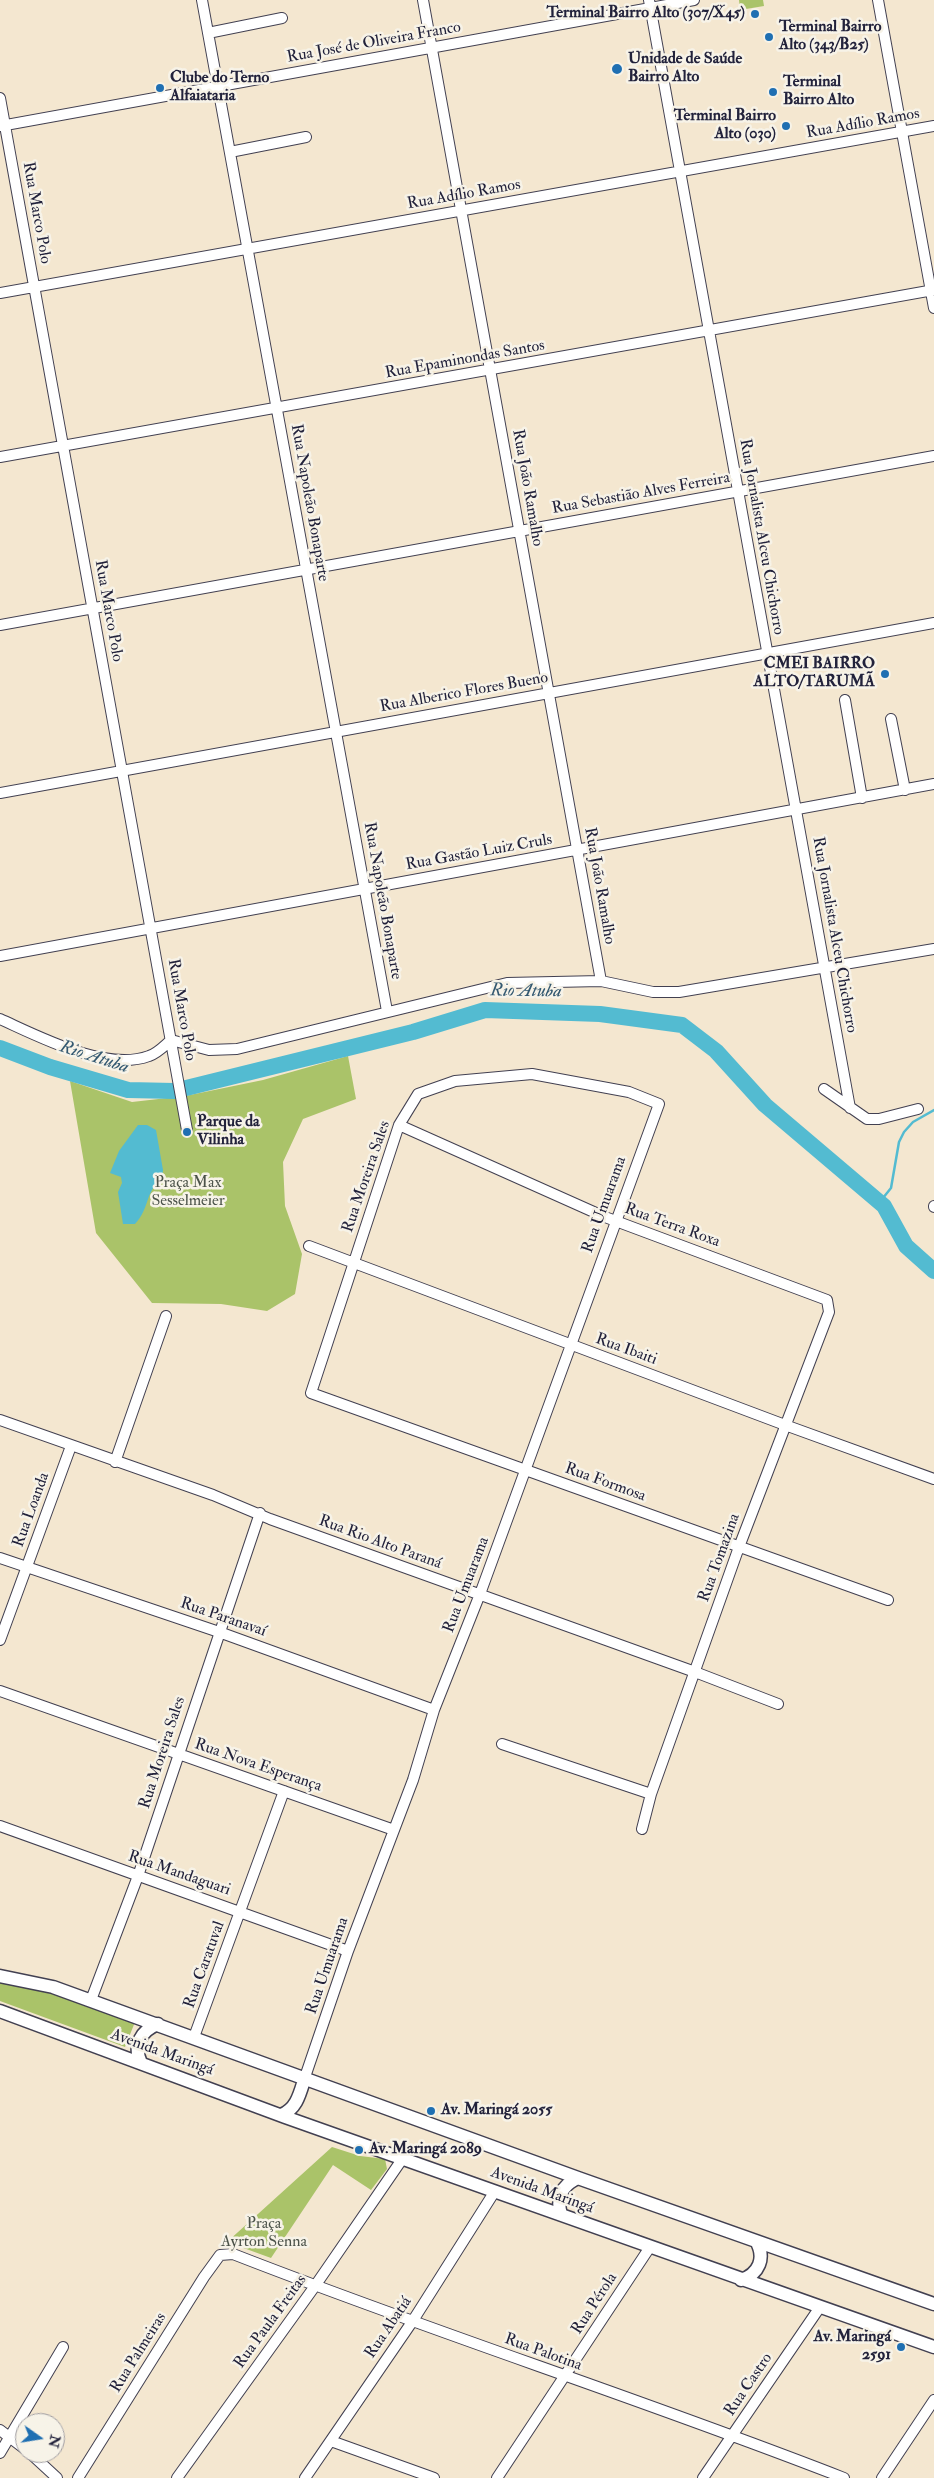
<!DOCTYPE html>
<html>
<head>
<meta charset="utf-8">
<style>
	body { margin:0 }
	#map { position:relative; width:934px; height:2478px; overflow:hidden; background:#f4e7d0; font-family:"IM FELL Double Pica",serif }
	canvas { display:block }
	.north { position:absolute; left:15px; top:2413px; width:50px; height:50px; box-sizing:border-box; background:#f7f3e8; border:1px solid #a29fa3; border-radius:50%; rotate:103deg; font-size:14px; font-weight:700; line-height:20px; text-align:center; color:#22223b }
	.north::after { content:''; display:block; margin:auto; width:18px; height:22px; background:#1f6fb2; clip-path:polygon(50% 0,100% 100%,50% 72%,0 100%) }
</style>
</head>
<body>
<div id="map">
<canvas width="934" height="2478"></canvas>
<div class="north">N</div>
</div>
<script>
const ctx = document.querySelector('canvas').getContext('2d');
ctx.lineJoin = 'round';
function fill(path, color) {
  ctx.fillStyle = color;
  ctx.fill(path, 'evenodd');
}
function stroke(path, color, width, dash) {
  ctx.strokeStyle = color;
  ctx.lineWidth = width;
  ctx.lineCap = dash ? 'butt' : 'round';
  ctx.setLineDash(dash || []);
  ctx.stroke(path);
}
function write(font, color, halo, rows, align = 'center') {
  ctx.font = font + ' "IM FELL Double Pica",serif';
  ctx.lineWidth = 5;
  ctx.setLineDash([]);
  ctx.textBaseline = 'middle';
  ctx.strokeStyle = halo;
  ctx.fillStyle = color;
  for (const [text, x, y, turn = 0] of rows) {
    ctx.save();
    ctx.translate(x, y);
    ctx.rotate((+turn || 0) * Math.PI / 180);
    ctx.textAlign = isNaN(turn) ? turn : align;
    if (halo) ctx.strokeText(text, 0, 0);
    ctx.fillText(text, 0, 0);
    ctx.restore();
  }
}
fill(new Path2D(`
	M739,0H763L764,6L740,10Z
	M348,1056L356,1099L303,1119L283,1162L285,1206L302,1254L295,1294L267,1311L221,1304L152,1303L96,1233L70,1081L132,1102L185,1096L263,1080Z
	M0,1982L52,1994L135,2022L125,2047L0,2001Z
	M332,2147L360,2156L385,2159L387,2169L371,2190L333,2165L271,2258L227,2242Z`), '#aac369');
fill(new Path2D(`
	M138,1125H147L156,1130L163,1170L162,1179C145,1191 150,1208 135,1224H123L118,1192L122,1183L121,1177L110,1173L119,1151Z`), '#53bbd1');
stroke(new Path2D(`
	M879,1203L891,1188L899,1142L904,1132L913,1122L934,1110`), '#53bbd1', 2.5);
stroke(new Path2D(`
	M0,1048L50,1067L128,1090L174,1091L413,1032L485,1010L600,1014L682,1025L716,1051L765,1105L884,1206L906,1246L934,1271`), '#53bbd1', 16);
const minor = new Path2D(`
	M202,0L387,1011
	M423,0L601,981
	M649,0L850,1108
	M878,0L934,308
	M208,33L282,18
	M0,98L187,1130
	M0,126L694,0
	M230,152L306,137
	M0,293L934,126
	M0,457L934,290
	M0,625L934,456
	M845,700L862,798
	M891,719L905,790
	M0,793L934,623
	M0,956L934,784
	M0,1019C40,1037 106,1072 149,1056C158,1053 164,1046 171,1040L209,1050L237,1049L507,983L601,981L653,992H679L934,949
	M824,1089L867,1119H879L918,1109
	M399,1125L605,1217L827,1300L829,1312L739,1547L651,1794L642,1829
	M934,1206V1207
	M309,1246L785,1425L934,1479
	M0,1420L213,1495L270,1519L695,1672L778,1704
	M115,1462L166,1316
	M0,1558L219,1632L434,1710
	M0,1640L71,1446
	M0,1691L394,1830
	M502,1744L651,1794
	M0,1826L348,1951
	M91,2000L138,1876L260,1513
	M194,2037L284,1791
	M305,2077L348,1951L413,1780L434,1710L480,1594L659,1104L629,1092L532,1074L455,1081L418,1094L399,1125L311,1393C504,1462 696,1532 888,1600
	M0,2430L25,2449
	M331,2441L434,2478
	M0,2453L63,2347
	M30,2453L57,2478
	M78,2478L204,2277L220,2255L233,2254C435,2333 642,2399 844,2478
	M177,2478L315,2286L403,2158
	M305,2478L412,2322L495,2191
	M497,2478L650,2247
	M703,2478L820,2307
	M882,2478L934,2400`);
const major = new Path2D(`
	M0,1976L53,1987L578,2178L934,2304
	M0,2011L285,2117L934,2347
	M141,2063C133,2046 140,2031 158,2024
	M281,2115C297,2109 300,2093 305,2077
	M561,2214C556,2198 562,2185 578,2178
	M741,2280C759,2274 766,2258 756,2241`);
stroke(minor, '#424051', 12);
stroke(major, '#424051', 15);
stroke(minor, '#fff', 10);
stroke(major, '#fff', 12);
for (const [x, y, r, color] of [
	[755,14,5,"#1f6fb2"],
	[769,37,5,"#1f6fb2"],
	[617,69,6,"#1f6fb2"],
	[160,88,5,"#1f6fb2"],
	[773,92,5,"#1f6fb2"],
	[786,126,5,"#1f6fb2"],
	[885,674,5,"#1f6fb2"],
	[187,1132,5,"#1f6fb2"],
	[431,2111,5,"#1f6fb2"],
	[359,2150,5,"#1f6fb2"],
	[901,2347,5,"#1f6fb2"]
]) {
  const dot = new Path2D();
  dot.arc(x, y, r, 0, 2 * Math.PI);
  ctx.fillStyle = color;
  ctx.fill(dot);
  stroke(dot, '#f7f3e8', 2);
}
write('bold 16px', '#22223b', '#f7f3e8', [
	["Terminal Bairro Alto (307/X45)",745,14,"right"],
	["Terminal Bairro",779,28],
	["Alto (343/B25)",779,46],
	["Unidade de Saúde",628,60],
	["Bairro Alto",628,78],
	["Clube do Terno",170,79],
	["Alfaiataria",170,97],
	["Terminal",783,83],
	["Bairro Alto",783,101],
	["Terminal Bairro",776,117,"right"],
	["Alto (030)",776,135,"right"],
	["CMEI BAIRRO",875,665,"right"],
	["ALTO/TARUMÃ",875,683,"right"],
	["Parque da",197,1123],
	["Vilinha",197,1141],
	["Av. Maringá 2055",441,2111],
	["Av. Maringá 2089",369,2150],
	["Av. Maringá",891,2338,"right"],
	["2591",891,2356,"right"]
], 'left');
write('16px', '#22223b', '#f7f3e8', [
	["Rua José de Oliveira Franco",374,43,-10],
	["Rua Adílio Ramos",863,124,-10],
	["Rua Adílio Ramos",464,195,-10],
	["Rua Marco Polo",36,213,80],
	["Rua Epaminondas Santos",465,360,-10],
	["Rua João Ramalho",527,488,80],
	["Rua Sebastião Alves Ferreira",641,494,-10],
	["Rua Napoleão Bonaparte",309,503,80],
	["Rua Jornalista Alceu Chichorro",761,537,80],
	["Rua Marco Polo",108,611,80],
	["Rua Alberico Flores Bueno",464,693,-10],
	["Rua Gastão Luiz Cruls",479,853,-10],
	["Rua João Ramalho",599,886,80],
	["Rua Napoleão Bonaparte",382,901,80],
	["Rua Jornalista Alceu Chichorro",834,935,80],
	["Rua Marco Polo",181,1010,80],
	["Rua Moreira Sales",367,1177,-71],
	["Rua Umuarama",605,1205,-70],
	["Rua Terra Roxa",672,1226,20],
	["Rua Ibaiti",626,1350,20],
	["Rua Formosa",605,1483,20],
	["Rua Loanda",32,1510,-70],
	["Rua Rio Alto Paraná",380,1543,20],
	["Rua Tomazina",720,1558,-70],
	["Rua Umuarama",467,1585,-69],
	["Rua Paranavaí",223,1618,19],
	["Rua Moreira Sales",163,1753,-72],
	["Rua Nova Esperança",258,1766,19],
	["Rua Mandaguari",179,1874,19],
	["Rua Caratuval",205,1965,-70],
	["Rua Umuarama",328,1966,-71],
	["Avenida Maringá",162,2053,20],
	["Avenida Maringá",542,2191,20],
	["Rua Pérola",595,2304,-57],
	["Rua Paula Freitas",271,2322,-54],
	["Rua Abatiá",389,2328,-56],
	["Rua Palmeiras",139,2353,-58],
	["Rua Palotina",543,2353,20],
	["Rua Castro",749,2385,-56]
]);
write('16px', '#4b5249', '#f7f3e8', [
	["Praça Max",188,1184],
	["Sesselmeier",188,1202],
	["Praça",264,2225],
	["Ayrton Senna",264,2243]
]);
write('italic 18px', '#335870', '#f7f3e8', [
	["Rio Atuba",526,992,1],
	["Rio Atuba",94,1058,18]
]);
</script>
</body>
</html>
